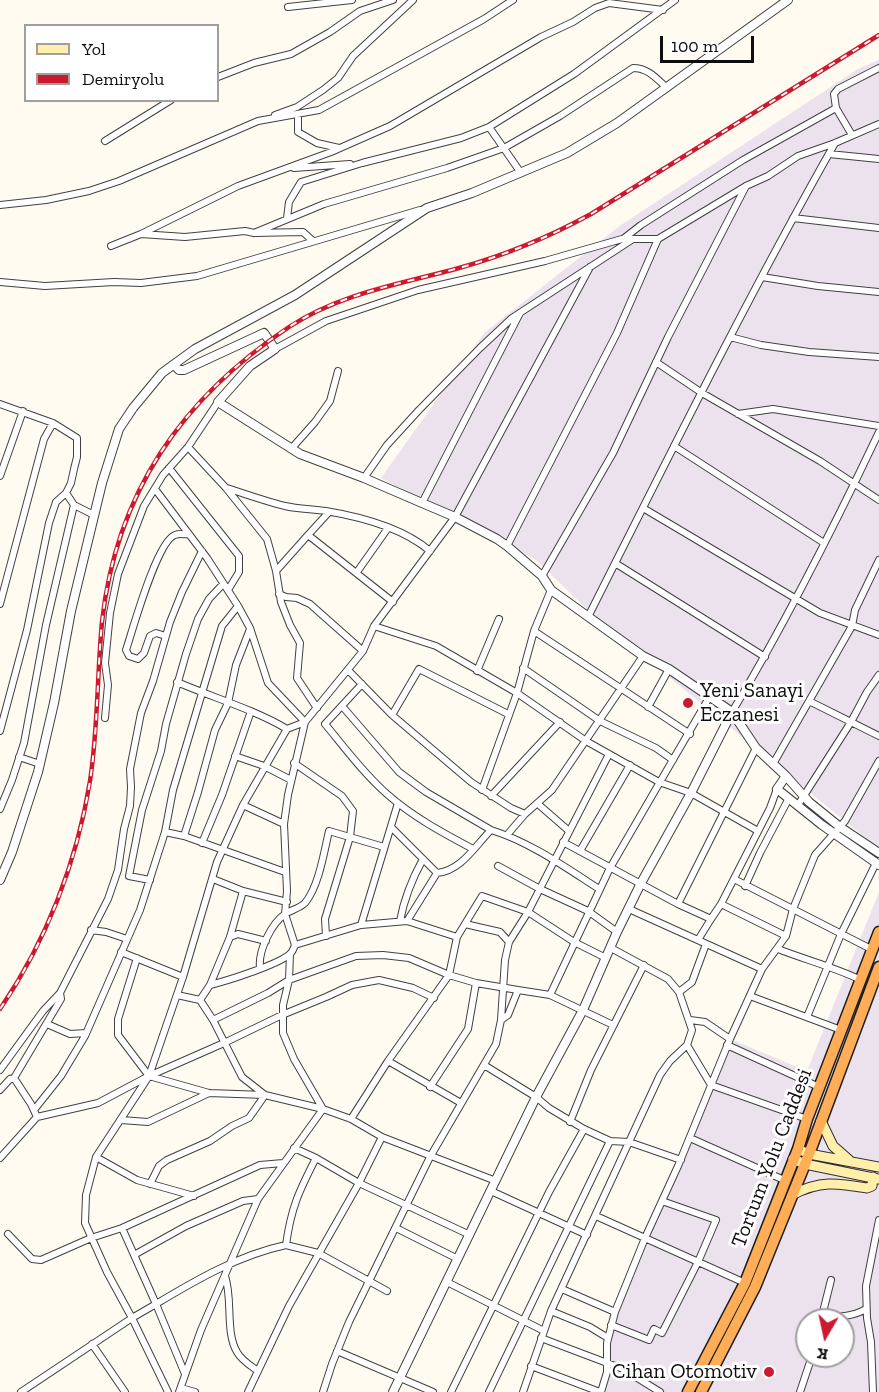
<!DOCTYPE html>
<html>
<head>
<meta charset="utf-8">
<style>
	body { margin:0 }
	#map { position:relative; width:879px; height:1392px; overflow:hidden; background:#fffbf0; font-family:"Zilla Slab",serif }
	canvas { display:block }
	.legend { position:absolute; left:24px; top:24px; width:195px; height:78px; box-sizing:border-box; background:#fff; border:2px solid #9f9f9f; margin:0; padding:8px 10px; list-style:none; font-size:18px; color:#0e0e0e }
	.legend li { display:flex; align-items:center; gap:12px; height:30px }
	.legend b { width:30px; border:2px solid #9f9f9f }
	.north { position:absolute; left:795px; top:1308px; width:60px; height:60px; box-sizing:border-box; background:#fff; border:2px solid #9f9f9f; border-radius:50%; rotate:189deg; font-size:16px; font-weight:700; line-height:24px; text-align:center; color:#0e0e0e }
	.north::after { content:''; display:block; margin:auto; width:21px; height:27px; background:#cc192f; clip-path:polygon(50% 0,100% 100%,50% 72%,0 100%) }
	.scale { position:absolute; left:660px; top:36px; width:94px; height:27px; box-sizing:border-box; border:3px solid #0e0e0e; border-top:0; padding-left:8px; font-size:18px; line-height:21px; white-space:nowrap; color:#0e0e0e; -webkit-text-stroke:4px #fff; paint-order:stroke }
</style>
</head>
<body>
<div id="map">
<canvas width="879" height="1392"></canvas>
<ul class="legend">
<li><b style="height:8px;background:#ffefab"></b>Yol</li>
<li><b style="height:8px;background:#cc192f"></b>Demiryolu</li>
</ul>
<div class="north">K</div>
<div class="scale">100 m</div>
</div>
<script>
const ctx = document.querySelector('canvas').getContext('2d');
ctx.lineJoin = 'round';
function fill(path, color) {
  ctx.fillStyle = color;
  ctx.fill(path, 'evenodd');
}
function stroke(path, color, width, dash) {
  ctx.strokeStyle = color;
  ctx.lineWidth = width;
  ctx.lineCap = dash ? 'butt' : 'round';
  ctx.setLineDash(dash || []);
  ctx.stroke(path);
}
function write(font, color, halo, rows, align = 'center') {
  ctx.font = font + ' "Zilla Slab",serif';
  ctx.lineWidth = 6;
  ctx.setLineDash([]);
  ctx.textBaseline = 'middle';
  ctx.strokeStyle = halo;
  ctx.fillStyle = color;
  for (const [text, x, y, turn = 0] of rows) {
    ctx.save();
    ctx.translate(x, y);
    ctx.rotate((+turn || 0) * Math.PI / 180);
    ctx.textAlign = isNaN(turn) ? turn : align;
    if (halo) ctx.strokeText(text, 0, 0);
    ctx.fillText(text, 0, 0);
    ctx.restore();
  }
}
fill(new Path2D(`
	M879,60V849L593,615L536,560L381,478L485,332L621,225L858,69Z
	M879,892V1392H598L607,1375L614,1322L730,1039L807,1071ZM807,1320H843V1356H807Z`), '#ece2ee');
const minor = new Path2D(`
	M288,7L352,0
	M218,77L254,63L291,54L330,32L360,11L393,0
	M836,108L852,135
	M298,114V132L317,143L339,148
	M275,115L297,107L323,90L338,78L353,56L413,0
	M489,127L521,173
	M105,141L171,100
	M829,154L879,159
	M294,168L350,164
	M0,205L46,200L89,191L119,181L258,121L319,110L484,19L513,0
	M287,218L289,202L301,182L362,163L461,138L489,127L574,74L675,0
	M793,218L879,228
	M254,233L324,204L447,168L504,148L560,116L633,68C648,68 656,78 667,88
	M141,234L238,186L331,152L390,126L541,37L573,22L595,8L609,3L663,10
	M623,239L641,225L743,160L836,108L834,94L838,89L879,68
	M111,246L141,234L185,237L245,231L254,233L303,232L313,241
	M762,277L818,286L879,292
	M0,282L45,286L114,282L141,283L197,276L420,210
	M730,337L761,345L809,352L879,357
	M275,349L326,321L418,290L545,261L622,239H658L746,186L768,176L798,156L835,143L879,124
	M656,362L702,393L820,461L879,500
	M0,404L53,423L77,438V457L74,469L71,483L66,493L56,502L49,523L27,630L0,731
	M738,414L773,409L879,426
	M674,446L824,543
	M188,447L226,488L267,539L276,571L281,602L290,625L300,643L297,678L317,708
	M291,449L315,422L330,401L338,371
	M169,468L239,556V572L228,590
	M0,476L23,411
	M364,478L387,445L419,410L480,348L512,318L633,239
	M227,488C245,494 265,501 285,506C298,509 313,509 326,511C362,517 403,528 430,551
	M155,489L207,558L238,606L250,628L268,683L305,722L287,729L243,805L217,862L183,977L149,1076L96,1157L86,1195L85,1223L107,1272L132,1318L156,1304L185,1374
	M66,493L74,505L94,515
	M422,503L520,313
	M643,508L820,613L879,635
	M308,535L329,512
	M507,546L617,333L658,239
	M615,563L765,657
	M276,571L308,535L393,602
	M357,572L388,528
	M542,576L613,453L668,337L746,186
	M279,594L286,597L297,598L310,604L363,651
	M0,604L44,439L53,423
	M588,617C668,458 747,298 835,143
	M374,626L436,646L517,693L586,741L659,782L691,793L758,831
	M534,631L690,734
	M166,636L156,633L150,636L144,653L138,659L129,656L126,650C133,629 157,541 175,535C179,533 186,535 189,534
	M523,668L600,721L656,748L673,760
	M348,670L392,715L471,782L511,808L525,814L552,790L643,656
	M477,671L499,619
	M177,682C214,698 253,709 287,729
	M362,684L325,724C345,748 364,774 387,794C413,817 443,833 473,849
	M809,701L879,736
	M342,706L399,772L426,792L491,830
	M648,707L669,669
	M732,712C786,622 834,527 879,432
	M392,715L419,669L508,714
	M105,718L108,685L105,663L110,613L118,574L144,506L163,475L188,447L218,402
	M756,748L678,904L711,919L721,904L786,936
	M235,756L264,766L291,780
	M19,757L40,764
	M294,763L342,796L353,811L350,837L325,919L326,936
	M773,764L852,626L855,610L879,560
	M482,790L517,693L534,631L551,590
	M491,796L560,722
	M538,804L569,831
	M243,805L284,824
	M798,805L851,722L867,692L879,675
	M0,809L12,780L24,743L46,625L74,505
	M391,827L437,873
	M165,832L184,836L285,872
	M507,835L525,814
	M184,836L198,792L215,730L228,703L236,665L250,629
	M563,842L678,904
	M202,843L222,795L251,711
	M580,851L630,765
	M498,866L540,889L588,911L617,932
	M213,879L243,891
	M734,879L873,950
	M150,880L129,876L142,810L161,751L166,724L186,654L198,619L209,599L223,584
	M745,886L760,853L789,798
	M721,904L770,808L777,789
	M629,909L762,969
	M400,921C404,899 412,879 423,859
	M407,921L437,873C461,871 475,846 491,830C530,842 565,867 599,889
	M465,924L500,932L509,942
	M361,925L398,803
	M91,930L106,932L127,939
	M230,937L238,934L266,941
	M698,940L711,919
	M295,945L285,914L287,891L284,824L288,795L305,722L363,651L374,626L455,517L590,267
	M778,949C806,960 834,967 861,980
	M121,952L183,977
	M137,958L118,1019V1035L149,1076L209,1093L265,1095L249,1118L232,1126L210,1141L167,1160L159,1166L150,1184
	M606,958L574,942L528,912L609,754
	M260,968C258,951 271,924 285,914C291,910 300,908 305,903C319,886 324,852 329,831L384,847
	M210,985L230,937L243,891L287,902
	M679,992L692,982L706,944
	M177,995L200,1000L213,1020L242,1077L265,1095L323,1109L351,1119
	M550,995L610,868L710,696
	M750,996L841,1030
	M200,1000L210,985C226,981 281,964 291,953C293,951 294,947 295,945L361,925L407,921L457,937
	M807,1017L841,934L876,863
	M213,1020L268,993L289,980L356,956L383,955L409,958L449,975L476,983L518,990
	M690,1020L705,1022L730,1039
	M47,1024L70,1034L86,1033
	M687,1045L711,1085L807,1119
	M727,1045L819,1087
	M388,1061L461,1103
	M484,1065L536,1097L549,1108L584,1129L610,1141L629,1142L681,1160
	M0,1070L43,1011L60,993L108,899L118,870L124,829L130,806L131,787L130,769L141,713L153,681L170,622L182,592L202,551
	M14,1078L61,999L60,993
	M430,1087L468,1029L476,983
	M0,1090L10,1079L14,1078L31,1104L37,1117L0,1158
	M34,1110L61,1076L85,1036L140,910L165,832L173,790L222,626L238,606
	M37,1117L98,1103L149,1076L224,1043L282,1015L326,997L352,985L379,980L413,988L434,998
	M121,1120L148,1122L209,1093
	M570,1122L591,1070L644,965
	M690,1138L784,1180
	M294,1148L316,1158L359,1183L470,1235
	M96,1157L137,1180L194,1196
	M316,1158C299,1191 291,1208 286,1245L318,1253L387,1291
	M496,1181L382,1137L351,1119L388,1061L449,975L457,937L482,896L528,912L509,942L505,960L501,1020
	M491,1191L587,1235
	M596,1216L745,1283
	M122,1228L156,1304C196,1280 239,1255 286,1245
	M396,1228L458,1259
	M8,1234L32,1259L41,1260L91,1238L122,1228L260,1165L283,1163
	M134,1255L186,1226L243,1201L258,1199
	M225,1276C233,1299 225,1332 237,1352C241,1360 251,1366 258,1371
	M447,1282L544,1331
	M562,1289L615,1312
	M551,1311L590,1327L608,1338
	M822,1316C839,1317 852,1317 866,1309
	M821,1320L831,1280
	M611,1325L649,1340L654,1329L662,1333L698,1262L716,1220L662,1201
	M541,1338L623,1369L660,1392
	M92,1344L125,1392
	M337,1351L433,1392
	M531,1366L600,1392
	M181,1388L195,1392
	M21,1392L132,1318L168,1392
	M179,1392L201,1330L258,1199L323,1109L294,1059L283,1033V1005L289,980L290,954
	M248,1392L289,1306L359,1183L382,1137
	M323,1392L332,1364L349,1322L430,1157L496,1044L501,1020L508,1015L518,990L550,995L613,1025
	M451,1392L549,1192L584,1129
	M489,1392L610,1141
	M523,1392L551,1311L629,1142L660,1075L670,1061L687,1045L692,1030L679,992L668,979L611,948
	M601,1392L607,1372V1343L615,1312L645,1238L678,1166L730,1039L762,969L786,936L793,909L815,855L845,821L879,761
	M800,1392L812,1356
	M873,1392L871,1342L867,1318L866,1286L879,1220`);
const tertiary = new Path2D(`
	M174,365L179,370H184L264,333L275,349L250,366L218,402L300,454L364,478L422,503L455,517L497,539L507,546L542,576L551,590L643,656L669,669L732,712L756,748L786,776L809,802L840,827L879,853
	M786,776L777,789L822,825L879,865
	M0,880L12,852L38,772L54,703L71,611L102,483L119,429L133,408L162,373L195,349L295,295L427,208L472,193L567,153L617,123L788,0
	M393,1392L536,1097L583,1010L617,932L641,883L691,793L732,712`);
const secondary = new Path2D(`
	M821,1121L833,1146L849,1160
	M798,1149L809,1154L879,1167
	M793,1159L805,1164L878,1179
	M792,1195C820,1180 837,1183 867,1188L872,1186L873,1177`);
const trunk = new Path2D(`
	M688,1392L745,1283L798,1149L807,1119L879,932
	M701,1392L755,1287L809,1154L879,967`);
stroke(minor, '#414141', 8);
stroke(tertiary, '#414141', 10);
stroke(secondary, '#303030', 11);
stroke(trunk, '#1f1f1f', 13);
stroke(minor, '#fff', 6);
stroke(tertiary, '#fff', 8);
stroke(secondary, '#ffefab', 9);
stroke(trunk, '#ffae57', 10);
const rail = new Path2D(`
	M0,1009C46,942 77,862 90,781C98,729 97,675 102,622C116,493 182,398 289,327C341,293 401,284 459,268C506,255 549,237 591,214L879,35`);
stroke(rail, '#cc192f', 4.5);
stroke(rail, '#fff', 2, [7]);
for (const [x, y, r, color] of [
	[688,703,6,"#cc192f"],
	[769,1372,6,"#cc192f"]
]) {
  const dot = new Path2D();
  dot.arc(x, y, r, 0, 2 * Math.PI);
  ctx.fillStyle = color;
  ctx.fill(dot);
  stroke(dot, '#fff', 2);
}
write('21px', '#0e0e0e', '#fff', [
	["Yeni Sanayi",700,691],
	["Eczanesi",700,715],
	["Cihan Otomotiv",757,1372,"right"]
], 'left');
write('21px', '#0e0e0e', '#fff', [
	["Tortum Yolu Caddesi",772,1158,-69]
]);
</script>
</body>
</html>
